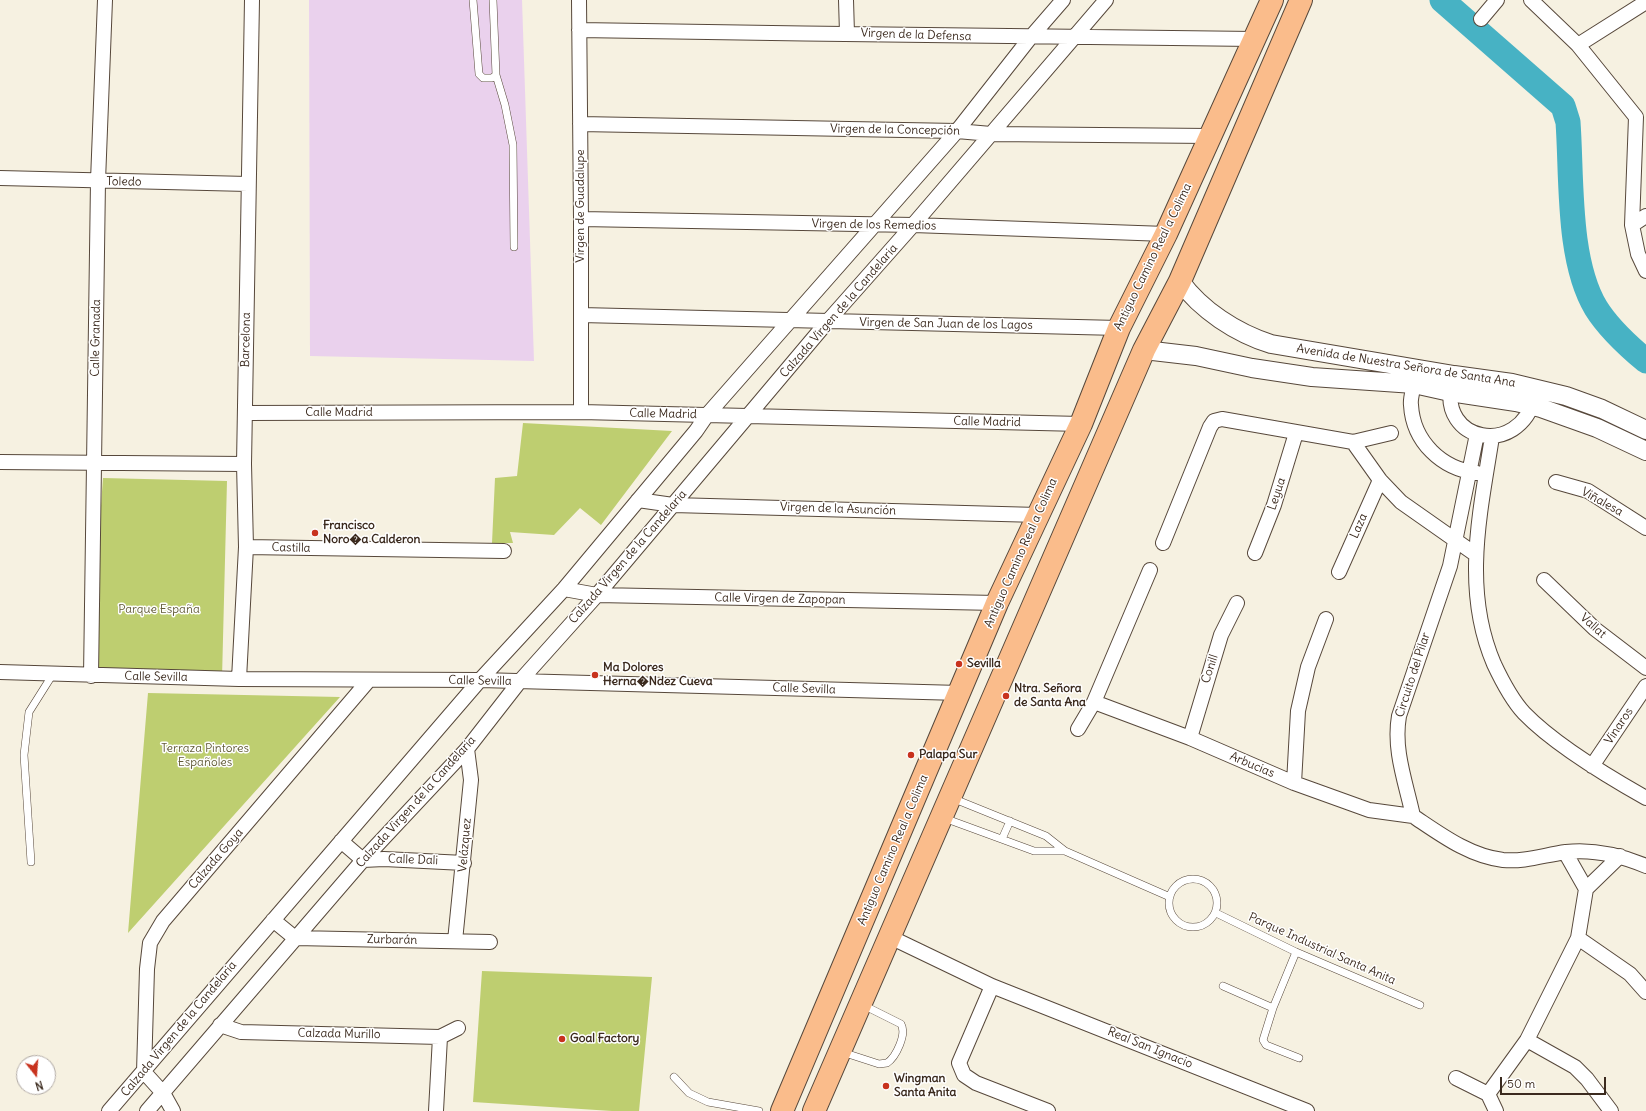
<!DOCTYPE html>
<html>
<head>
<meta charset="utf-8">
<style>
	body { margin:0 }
	#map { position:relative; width:1646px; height:1111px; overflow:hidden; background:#f6f1e1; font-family:Delius,sans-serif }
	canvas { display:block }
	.north { position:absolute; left:16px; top:1055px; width:40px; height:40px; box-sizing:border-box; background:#fff; border:1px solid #b1aaa5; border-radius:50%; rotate:163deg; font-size:11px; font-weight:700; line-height:16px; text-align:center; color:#3b2a1e }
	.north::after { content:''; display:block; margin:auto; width:14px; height:18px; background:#c8321e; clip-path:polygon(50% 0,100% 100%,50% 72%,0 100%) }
	.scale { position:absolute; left:1500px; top:1077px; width:106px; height:18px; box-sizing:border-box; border:2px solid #3b2a1e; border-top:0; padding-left:5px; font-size:12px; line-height:14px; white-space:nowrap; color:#3b2a1e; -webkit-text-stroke:3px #fff; paint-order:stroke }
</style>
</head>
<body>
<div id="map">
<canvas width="1646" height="1111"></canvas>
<div class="north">N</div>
<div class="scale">50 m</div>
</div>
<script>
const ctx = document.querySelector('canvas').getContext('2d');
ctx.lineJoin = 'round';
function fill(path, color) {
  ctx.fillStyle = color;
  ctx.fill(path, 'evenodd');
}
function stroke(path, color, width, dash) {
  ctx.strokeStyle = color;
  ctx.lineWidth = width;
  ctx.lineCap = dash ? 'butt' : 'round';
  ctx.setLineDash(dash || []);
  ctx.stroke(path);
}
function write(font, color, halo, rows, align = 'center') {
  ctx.font = font + ' Delius,sans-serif';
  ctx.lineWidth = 3;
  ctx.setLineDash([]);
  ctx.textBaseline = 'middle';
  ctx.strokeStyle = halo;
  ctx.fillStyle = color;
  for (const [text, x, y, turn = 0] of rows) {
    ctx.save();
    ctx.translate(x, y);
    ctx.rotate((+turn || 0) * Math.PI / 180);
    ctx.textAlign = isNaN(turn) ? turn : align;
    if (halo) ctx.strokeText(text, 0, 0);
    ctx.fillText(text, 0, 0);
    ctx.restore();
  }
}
fill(new Path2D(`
	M309,0H522L534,361L310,356Z`), '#ead1ed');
fill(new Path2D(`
	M523,423L672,431L601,525L580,508L554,535L510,532L513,543H492L495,478L517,476Z
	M103,478L227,481L222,678L89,673Z
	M148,693L340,697L128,933Z
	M482,971L652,977L639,1111H612L473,1102Z`), '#bece70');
stroke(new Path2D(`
	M1442,0L1563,106L1568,122C1572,177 1567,260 1596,308C1609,329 1628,346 1646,361`), '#47b2c4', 25);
const service = new Path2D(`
	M473,0L479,74L483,78H492L496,75
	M493,0L496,75L505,105L513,145L514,247
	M952,798L1046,836L1065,851L1170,897
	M944,818L1034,851H1065
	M1002,839L1010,821
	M31,862L24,755L29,712L53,674
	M1169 903a24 24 0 1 1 48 0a24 24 0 1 1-48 0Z
	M1216,913L1296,952L1420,1005
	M1296,952L1273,1008L1263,1040L1266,1045L1299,1058
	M1223,986L1273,1008
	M842,1052L879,1064L887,1063C896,1057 907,1034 901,1024L863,1005
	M674,1077L689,1093L708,1102L759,1111`);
const minor = new Path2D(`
	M579,0L581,219V412
	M846,0L847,33
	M1531,0L1578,45L1636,117L1632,225L1638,254L1646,271
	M1481,19L1497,0
	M579,30C804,33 1029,38 1254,39
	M1578,45L1646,2
	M580,124L957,131L991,134L1210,136
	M0,178L248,184
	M581,219L913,225L1166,234
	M1632,225L1646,216
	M581,315L1119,328
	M1414,384C1413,390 1410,399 1411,405C1413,442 1442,469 1477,473
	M1452,384C1438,441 1518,459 1535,397
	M245,413L581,412L1081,424
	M1477,434L1450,566L1399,716C1393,750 1406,783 1413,816C1440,834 1469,856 1503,860C1525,862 1544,855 1566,852C1594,849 1620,855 1646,866
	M1492,437C1480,513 1462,590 1494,664C1502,681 1511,699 1524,713C1555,745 1607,776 1646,798
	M1353,442L1380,480L1401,502L1475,554
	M0,462L244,464
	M1556,482L1588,491L1646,528
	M638,500L673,505L1038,515
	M1163,543L1210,427L1214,421L1222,419L1353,442L1391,433
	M246,547L504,551
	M1255,553L1274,505L1296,433
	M1339,572L1380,480
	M1544,580L1595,629L1646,668
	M564,589L597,595L997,603
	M0,672L239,679L480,680L960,693
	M91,676L98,181L105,0
	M239,679L246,547L244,464L252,0
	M1094,702L1190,738L1294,783L1369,810L1413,816
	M1078,729L1094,702L1150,570
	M1190,738L1221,635L1237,603
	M1592,766L1646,686
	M1294,783L1298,711L1308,667L1326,619
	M341,841L363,860L384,859L464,863
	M1565,852L1586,889
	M273,920L295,938L490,942
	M890,937L992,986L1307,1111
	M1578,938L1630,974L1646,992
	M455,941L471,780L467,749
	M992,986L959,1063L964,1075L976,1083L1048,1111
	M220,1025L241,1032L440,1037L458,1028
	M1527,1040L1575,1067L1587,1079L1611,1111
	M144,1072L147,969L150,943L163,921L369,680
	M144,1072L163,1093L173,1111
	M1456,1078L1488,1094L1496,1111
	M1488,1094L1527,1040L1578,938L1586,889L1620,856
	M109,1111L480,680L564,589L696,431L707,415L957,131L1030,38L1063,0
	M147,1111L363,860L467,749L520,681L597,595L828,321L913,225L1106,0
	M436,1111L440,1037`);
const tertiary = new Path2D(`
	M1180,281C1201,310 1236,333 1271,344L1454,375L1512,383L1566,396L1602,409L1646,430
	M1144,350L1196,356L1252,368L1312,377L1414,384L1450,392L1516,402L1541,408L1597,428L1646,451`);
const primary = new Path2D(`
	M782,1111L997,603L1081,424L1119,328L1166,234L1272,0
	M814,1111L1144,350L1180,281L1301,0`);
stroke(service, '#57483b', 8);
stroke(minor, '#57483b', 16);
stroke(tertiary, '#57483b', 20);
stroke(primary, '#57483b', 24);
stroke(service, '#fff', 7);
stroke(minor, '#fff', 14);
stroke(tertiary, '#fff', 18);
stroke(primary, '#fabc8b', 22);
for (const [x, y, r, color] of [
	[315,533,4,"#c8321e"],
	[959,664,4,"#c8321e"],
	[595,675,4,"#c8321e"],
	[1006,696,4,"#c8321e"],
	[911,755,4,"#c8321e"],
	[562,1039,4,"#c8321e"],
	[886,1086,4,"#c8321e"]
]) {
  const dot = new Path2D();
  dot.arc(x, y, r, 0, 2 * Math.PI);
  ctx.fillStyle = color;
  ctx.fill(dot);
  stroke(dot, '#fff', 1.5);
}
write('12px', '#3b2a1e', '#fff', [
	["Virgen de la Defensa",916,35,2],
	["Virgen de la Concepción",895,130,1],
	["Toledo",124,182,1],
	["Virgen de Guadalupe",581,206,-90],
	["Virgen de los Remedios",874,225,1],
	["Antiguo Camino Real a Colima",1153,257,-64],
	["Calzada Virgen de la Candelaria",839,311,-49],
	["Virgen de San Juan de los Lagos",946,324,1],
	["Calle Granada",96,338,-89],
	["Barcelona",246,340,-89],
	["Avenida de Nuestra Señora de Santa Ana",1406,366,9],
	["Calle Madrid",339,413],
	["Calle Madrid",663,414,1],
	["Calle Madrid",987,422,1],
	["Leyua",1277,494,-72],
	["Viñalesa",1602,502,29],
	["Virgen de la Asunción",838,509,2],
	["Laza",1359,526,-66],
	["Castilla",291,548,1],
	["Antiguo Camino Real a Colima",1021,553,-66],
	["Calzada Virgen de la Candelaria",628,557,-49],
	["Calle Virgen de Zapopan",780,599,1],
	["Vallat",1593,626,42],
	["Conill",1210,669,-72],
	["Circuito del Pilar",1413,675,-72],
	["Calle Sevilla",156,677,1],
	["Calle Sevilla",480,681,1],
	["Calle Sevilla",804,689,2],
	["Vinaros",1619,726,-56],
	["Arbucias",1252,765,23],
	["Calzada Virgen de la Candelaria",416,802,-48],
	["Velázquez",465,845,-85],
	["Antiguo Camino Real a Colima",893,850,-67],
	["Calzada Goya",216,859,-49],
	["Calle Dali",413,860,2],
	["Zurbarán",392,940,1],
	["Parque Industrial Santa Anita",1322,949,24],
	["Calzada Virgen de la Candelaria",179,1029,-50],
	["Calzada Murillo",339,1034,1],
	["Real San Ignacio",1150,1048,22]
]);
write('bold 12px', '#3b2a1e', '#fff', [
	["Francisco",323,526],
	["Noro�a Calderon",323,540],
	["Sevilla",967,664],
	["Ma Dolores",603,668],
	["Herna�Ndez Cueva",603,682],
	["Ntra. Señora",1014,689],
	["de Santa Ana",1014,703],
	["Palapa Sur",919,755],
	["Goal Factory",570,1039],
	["Wingman",894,1079],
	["Santa Anita",894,1093]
], 'left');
write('12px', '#625b37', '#fff', [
	["Parque España",159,610],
	["Terraza Pintores",205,749],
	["Españoles",205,763]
]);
</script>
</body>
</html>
